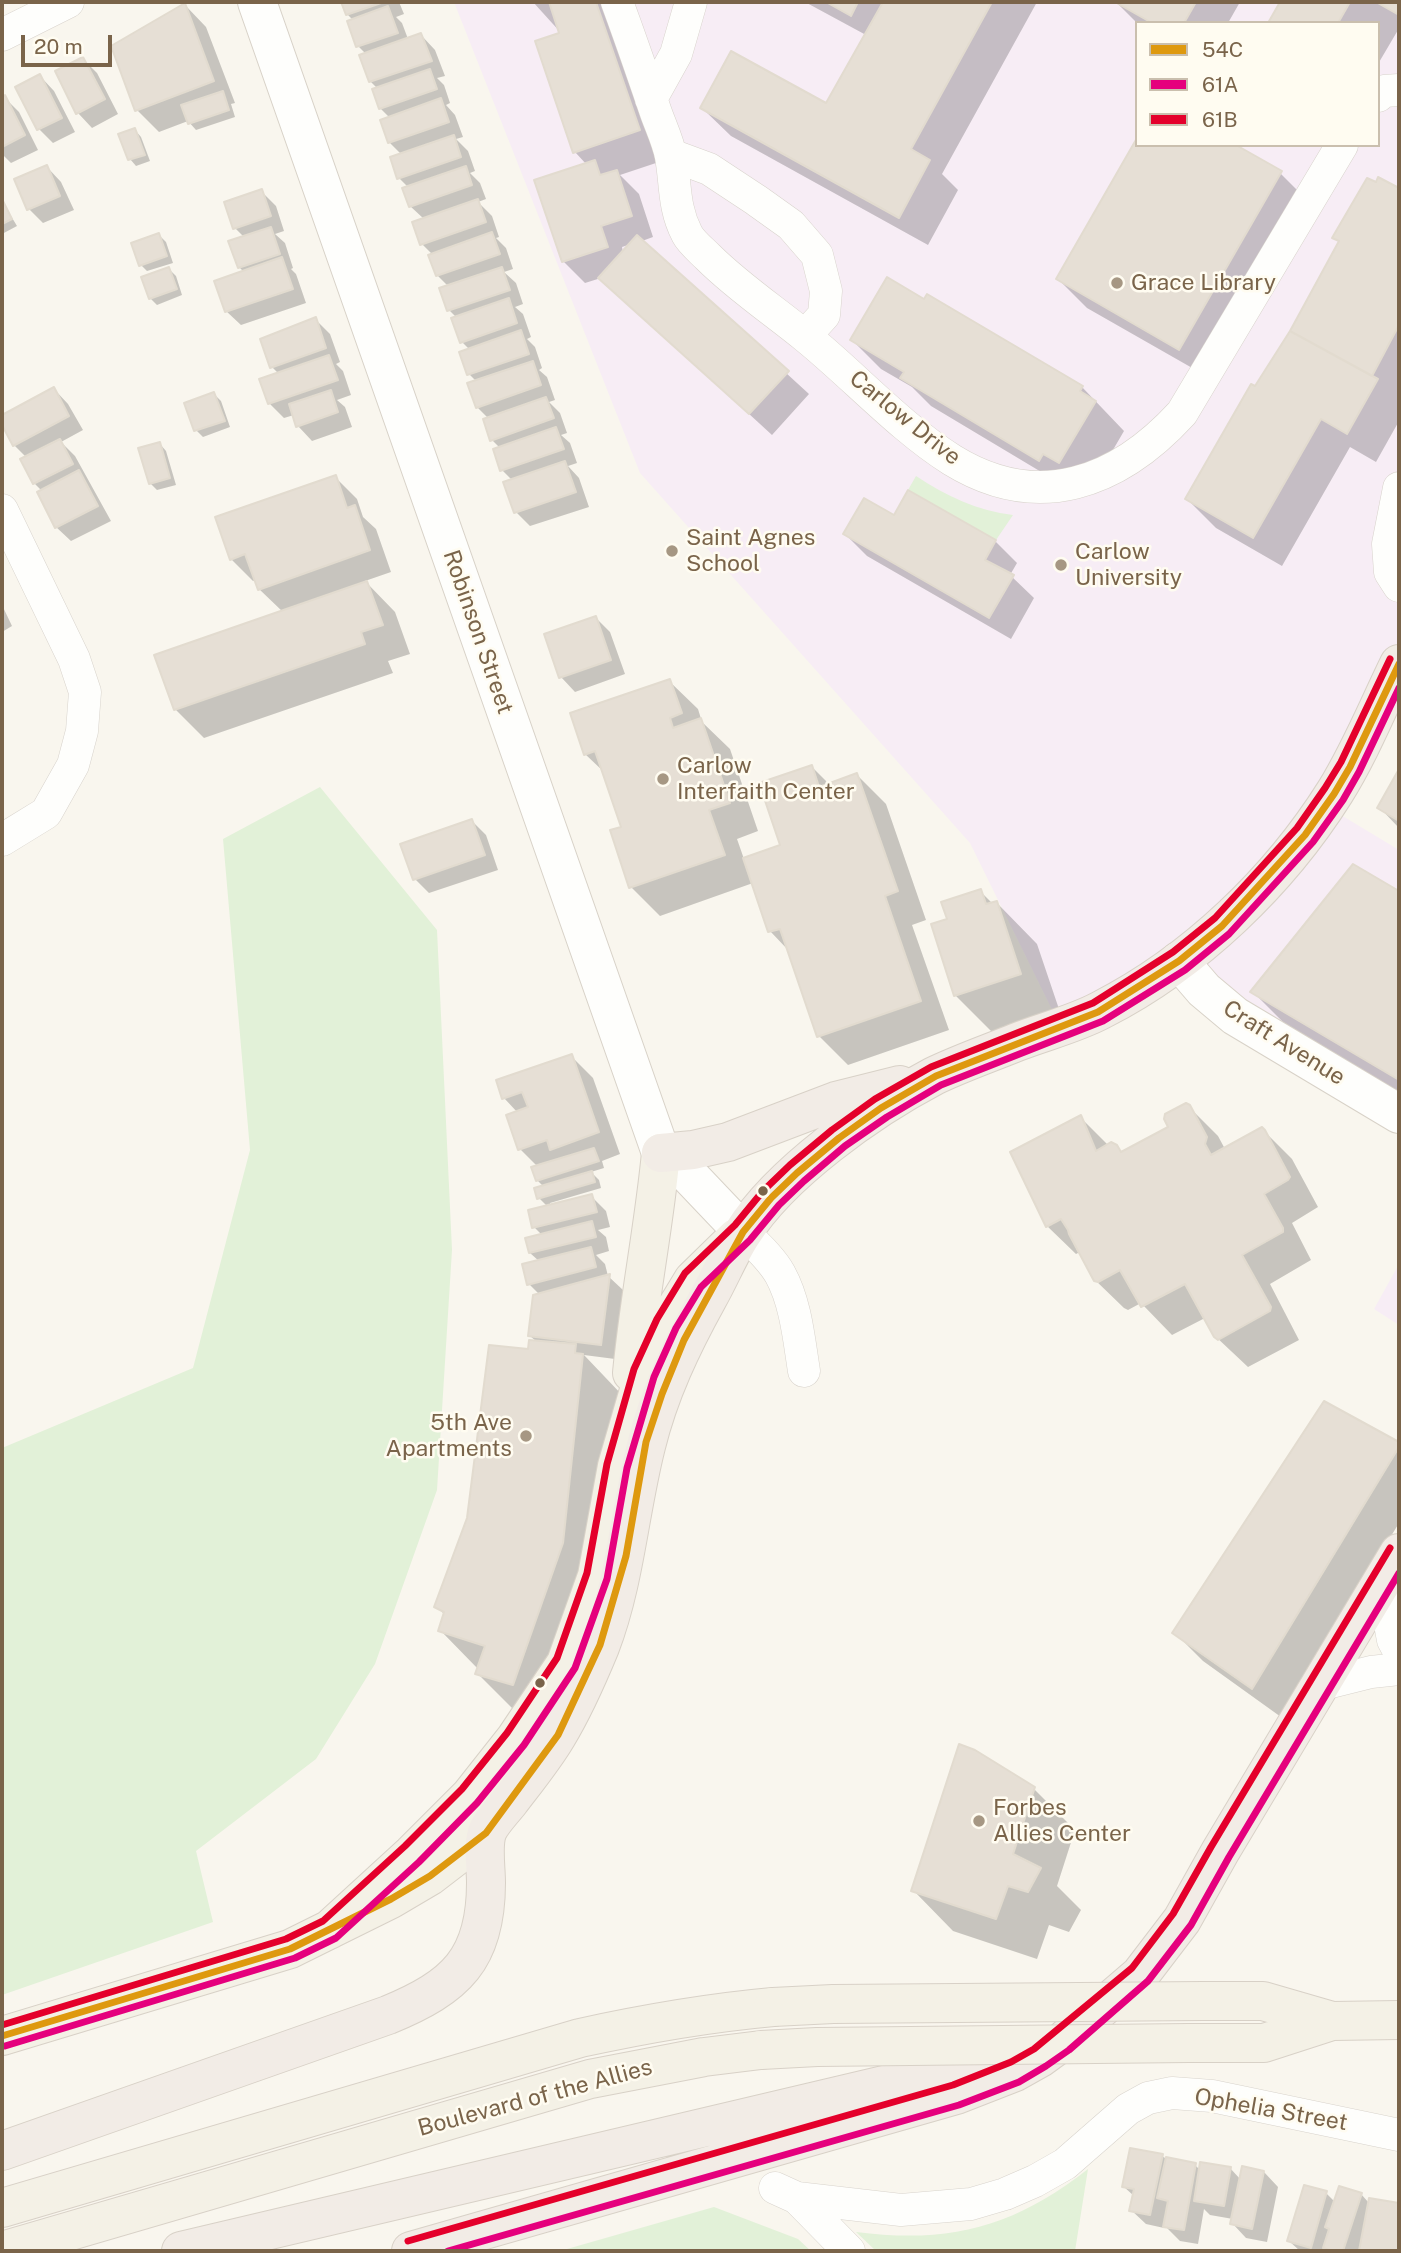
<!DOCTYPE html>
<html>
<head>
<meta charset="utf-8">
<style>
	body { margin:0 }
	#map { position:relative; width:1401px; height:2253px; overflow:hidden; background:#f9f6ee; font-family:"Public Sans",sans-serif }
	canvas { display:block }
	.frame { position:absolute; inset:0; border:4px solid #7a644a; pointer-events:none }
	.legend { position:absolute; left:1135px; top:21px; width:245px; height:126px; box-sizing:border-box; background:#fffcf1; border:2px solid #cabfae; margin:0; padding:9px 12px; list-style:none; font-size:21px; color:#7a644a }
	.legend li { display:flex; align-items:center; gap:14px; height:35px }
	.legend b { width:35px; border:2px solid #cabfae }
	.scale { position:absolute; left:21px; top:35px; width:91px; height:32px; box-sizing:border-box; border:4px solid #7a644a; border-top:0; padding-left:9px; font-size:21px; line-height:24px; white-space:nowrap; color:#7a644a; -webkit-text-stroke:5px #fffcf1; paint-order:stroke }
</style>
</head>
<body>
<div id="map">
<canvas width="1401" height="2253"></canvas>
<div class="frame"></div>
<ul class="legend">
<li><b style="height:9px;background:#de990f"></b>54C</li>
<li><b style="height:9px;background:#e5007d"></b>61A</li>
<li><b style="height:9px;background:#e4002b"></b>61B</li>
</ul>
<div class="scale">20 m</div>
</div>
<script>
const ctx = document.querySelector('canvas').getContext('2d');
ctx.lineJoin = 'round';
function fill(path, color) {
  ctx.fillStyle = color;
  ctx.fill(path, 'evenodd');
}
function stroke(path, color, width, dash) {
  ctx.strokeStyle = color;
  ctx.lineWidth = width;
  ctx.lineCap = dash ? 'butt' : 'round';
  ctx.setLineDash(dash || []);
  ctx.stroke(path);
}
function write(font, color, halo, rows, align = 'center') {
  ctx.font = font + ' "Public Sans",sans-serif';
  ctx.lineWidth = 5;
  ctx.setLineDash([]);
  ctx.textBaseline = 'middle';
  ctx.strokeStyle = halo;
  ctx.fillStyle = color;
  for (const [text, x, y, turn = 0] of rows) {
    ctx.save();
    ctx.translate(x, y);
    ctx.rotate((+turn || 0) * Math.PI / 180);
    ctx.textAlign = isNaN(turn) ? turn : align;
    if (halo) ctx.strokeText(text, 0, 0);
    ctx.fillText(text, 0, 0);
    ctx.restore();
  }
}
fill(new Path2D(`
	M454,2H1399V656L1341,815L1399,850V1113L1179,961L1060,1026L970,843L640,473ZM1137,23H1378V145H1137Z
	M1399,1264V1325L1374,1309Z`), '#f7edf5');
fill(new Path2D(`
	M916,476C946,496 978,511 1013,515L996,540L908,490Z
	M320,787L437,930L452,1250L437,1490L375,1664L316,1759L196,1851L213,1922L2,1995V1448L193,1368L250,1150L223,839Z
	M1088,2169L1075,2251H876L856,2232C950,2244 1014,2227 1088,2169Z
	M714,2207L798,2239L811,2251H560Z`), '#e2f1d8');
fill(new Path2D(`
	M343,2H399L404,14L396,17L402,23L408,39L421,35L435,50L445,76L437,78L444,85L450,103L446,105L455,115L463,137L456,139L468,151L475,171L470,173L480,183L486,199L478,202L492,216L499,237L496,238L506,248L513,269L504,272L516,283L523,304L515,307L523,314L531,337L527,339L535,347L542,368L539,370L547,377L555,400L549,402L560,413L567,433L561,435L570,443L577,463L568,466L579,478L589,507L530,526L516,512L513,481L502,470L500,448L492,440L489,419L477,407V382L469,374L462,353L470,350L462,342L457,318L449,310L442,289L449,287L437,275L433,255L422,244L424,219L410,206L409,188L399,178L402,155L390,143L382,121L390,118L380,108L377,88L370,81L366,54L358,46L349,22L353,20L347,14Z
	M533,2H612L668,159L620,175L639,194L653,237L642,241L809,394L772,435L601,278L585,283L563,261L587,165L575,152L562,34ZM631,244L623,253L622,247Z
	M805,2H1037L942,174L958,190L928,245L731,136L702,108L827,106L866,35Z
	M1116,2H1240L1228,23H1137Z
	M1282,2H1399V31L1398,30L1378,64V23H1270Z
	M185,5L206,27L235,103L231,104L235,117L196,130L188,121L159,132L137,110Z
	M83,59L97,73L118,114L92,128L78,113Z
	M40,76L54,91L75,132L53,143L39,129Z
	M5,98L19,112L38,150L11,163L2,154V99Z
	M135,130L141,137L150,161L136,166L130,159Z
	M1137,145L1280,173L1309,202L1208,377L1087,308L1058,279Z
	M47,167L61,182L74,210L43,223L29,209Z
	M1379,179L1399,190V421L1376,462L1350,447L1282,566L1216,528L1187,499L1291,332L1340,243L1334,238Z
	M261,191L276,206L284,231L275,234L285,243L293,268L291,269L296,274L306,303L241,325L226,311L244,272L239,267L244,237L235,228Z
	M2,201L17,226L2,234Z
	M159,235L166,242L173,263L147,271L141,265Z
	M169,269L176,276L182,295L157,305L150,298Z
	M315,319L330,334L340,362L336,364L343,371L351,395L337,400L345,407L352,427L312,441L298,426L294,415L284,418L270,404L262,380L279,374L272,367Z
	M852,340L1082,387L1124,431L1089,491L1068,488L931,406L912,387L881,369Z
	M54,389L68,404L83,430L61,442L75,456L111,521L71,541L56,527L42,491L34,483L27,458L14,445L2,421V417Z
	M214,394L221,401L230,427L203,437L196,430L186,404Z
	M160,444L166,451L176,485L157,490L150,483Z
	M335,477L357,499L363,517L376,529L391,572L365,581L395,612L410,654L388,661L393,673L204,738L175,709L283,612L259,589L256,580L253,581L231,559Z
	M894,517L995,541L1017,563L1010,575L1034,598L1011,639L867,556L845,534Z
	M2,605L12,626L2,632Z
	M596,618L610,632L625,674L575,692L561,677Z
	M669,681L698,709L702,722L730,749L758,831L737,839L744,859L782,846L812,767L830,785L857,775L886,804L926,920L912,925L949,1030L848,1065L819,1036L789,951L770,931L753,883L660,916L631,887L623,828L604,772L585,754Z
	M1399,773V828L1380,808Z
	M472,821L486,835L498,870L429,893L415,879Z
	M1353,866L1399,893V1095L1294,1033L1253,992Z
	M980,891L993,904L997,903L1037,944L1061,1015L996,1036L955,995L949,920Z
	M571,1056L593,1078L620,1154L602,1161L604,1168L591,1172L599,1180L601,1188L550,1203V1207L591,1196L606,1211L610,1227L598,1230L606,1237L609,1251L596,1255L605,1264L608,1276L623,1290L615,1359L584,1355L624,1397L603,1585L518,1714L477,1673L479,1670L440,1630L445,1615L436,1606L530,1351L537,1342L530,1336L540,1295L529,1284L540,1262L530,1253L542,1235L534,1227L548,1207L539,1198L544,1187L537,1180L538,1167L520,1149L518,1113L504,1098Z
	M1189,1107L1218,1136L1225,1149L1263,1130L1292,1159L1318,1207L1292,1223L1311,1260L1270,1284L1299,1340L1248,1367L1215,1336L1205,1318L1172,1335L1141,1303L1128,1310L1124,1308L1094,1279L1080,1252L1076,1254L1047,1226L1080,1117L1109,1146H1116L1123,1153L1170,1128Z
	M1325,1403L1399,1444V1523L1281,1717L1203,1661L1174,1632Z
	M1034,1789L1075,1830L1057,1886L1081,1910L1069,1932L1049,1925L1037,1959L953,1931L913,1890Z
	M1162,2156L1165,2158L1195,2165L1200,2170L1230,2168L1241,2180L1264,2172L1278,2187L1267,2242L1246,2238L1232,2223L1233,2219L1210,2215L1204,2209L1198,2244L1180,2241L1165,2226L1164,2228L1146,2224L1131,2210L1134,2196L1124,2187Z
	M1326,2193L1335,2202L1361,2194L1369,2203L1370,2200L1399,2205V2251H1300L1289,2241Z`), '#0003');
const building = new Path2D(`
	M341,2H384L346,15Z
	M549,2H596L640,130L573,153L535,41L559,33Z
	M826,2H858L851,16Z
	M883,2H992L911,149L930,160L899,218L700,108L731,51L826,103Z
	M1115,2H1196L1184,23H1152Z
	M1280,2H1350L1338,23H1268Z
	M1376,2H1399V15Z
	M185,3L214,81L135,111L111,46Z
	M388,6L398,33L356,47L347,21Z
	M421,33L432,61L369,82L359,55Z
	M83,57L105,99L76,114L55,71Z
	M430,69L437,89L379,109L372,89Z
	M40,74L62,118L37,130L15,87Z
	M223,91L229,110L188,124L181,105Z
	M5,95L25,135L2,147V97Z
	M441,98L449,122L388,143L380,120Z
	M135,128L145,155L128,160L118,134Z
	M454,135L461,157L397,179L390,157Z
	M1137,138V145H1236L1282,171L1179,350L1056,279Z
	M595,160L600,175L617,170L632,216L601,226L608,247L562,262L534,180Z
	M47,165L60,196L27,210L14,179Z
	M466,166L472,185L409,207L402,188Z
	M1378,177L1399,188V325L1372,376L1290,331L1339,241L1332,238L1367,178L1376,182Z
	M262,189L271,216L233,229L224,202Z
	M2,199L12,219L2,224Z
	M478,199L486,222L420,245L412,222Z
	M271,227L280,254L238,268L228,241Z
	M492,232L500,254L436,276L428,255Z
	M159,233L167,256L139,266L131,243Z
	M637,235L789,371L749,414L598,278Z
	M282,257L293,289L225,312L214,281Z
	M169,267L177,289L149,299L141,277Z
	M502,267L510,290L447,311L439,288Z
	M887,277L924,299L927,294L1083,386L1080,391L1096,401L1059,463L1043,454L1039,461L900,378L904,372L850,340Z
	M509,298L517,323L460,343L451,318Z
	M316,317L326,348L270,368L260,339Z
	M521,330L529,354L467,375L459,352Z
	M1290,331L1378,379L1347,434L1321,419L1253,538L1185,499L1251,384L1255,386Z
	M329,355L338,380L268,404L259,379Z
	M533,361L541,385L476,408L467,383Z
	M54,387L69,416L13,446L2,425V415Z
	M331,390L338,412L296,427L289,404Z
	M214,392L225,421L194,431L184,403Z
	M546,397L554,418L490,441L483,419Z
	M556,427L564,449L500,471L493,449Z
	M60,439L73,464L33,484L20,459Z
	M160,442L170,478L149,484L138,448Z
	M565,461L576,492L514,513L503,482Z
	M79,470L98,506L55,528L37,492Z
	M336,475L347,508L355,505L370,550L258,590L245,554L230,560L215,517Z
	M908,490L996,540L985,560L1014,575L989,618L843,534L864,498L894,515Z
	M367,581L383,625L361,632L365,644L174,710L154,655Z
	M596,616L611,660L559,678L544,634Z
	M670,679L682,713L670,718L673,728L701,718L730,803L709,810L725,855L629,888L610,830L621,827L595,751L584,755L570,713Z
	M812,765L819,787L857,773L898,891L885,896L921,1001L817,1037L780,929L768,932L743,858L780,845L759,783Z
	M1399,769V821L1377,808Z
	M472,819L485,855L413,880L400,844Z
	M1353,864L1399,891V1080L1250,992Z
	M981,889L986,904L997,901L1021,974L954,996L931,924L947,919L941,902Z
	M572,1054L599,1132L550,1150L547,1140L518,1150L506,1115L528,1107L522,1092L502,1099L496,1080Z
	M1186,1103L1190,1105L1207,1137L1205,1144L1211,1155L1262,1127L1265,1130L1290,1177L1288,1180L1264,1194L1283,1228V1232L1242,1255L1271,1307L1270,1311L1218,1340L1214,1337L1185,1284L1141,1307L1120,1270L1098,1282L1094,1281L1069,1234L1068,1230L1061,1219L1046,1227L1010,1152L1081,1115L1096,1151L1111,1142L1117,1145L1121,1152L1168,1127L1164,1119L1165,1114Z
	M594,1148L599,1161L536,1181L531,1167Z
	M592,1171L595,1182L537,1199L534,1188Z
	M592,1194L597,1212L532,1228L528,1210Z
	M592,1221L596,1237L529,1253L525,1238Z
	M591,1247L596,1267L527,1285L522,1264Z
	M610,1274L601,1345L528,1336L533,1295Z
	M529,1340L576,1344L575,1353L583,1354L563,1543L513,1685L475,1674L485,1646L438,1631L444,1612L434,1607L467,1518L489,1345L528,1349Z
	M1324,1401L1399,1442V1447L1252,1689L1172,1633Z
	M959,1744L975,1750L1035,1787L1013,1854L1041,1868L1028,1892L1008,1886L996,1919L911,1891Z
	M1130,2148L1163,2154L1150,2215L1129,2211L1134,2189L1122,2187Z
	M1166,2157L1196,2163L1184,2230L1163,2227L1168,2201L1157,2198Z
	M1200,2162L1231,2167L1224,2206L1194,2201Z
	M1242,2166L1264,2171L1252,2229L1230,2224Z
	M1304,2185L1327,2191L1311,2248L1287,2241Z
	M1339,2186L1362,2193L1343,2251H1333L1323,2248L1329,2229L1325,2227Z
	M1369,2198L1399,2203V2251H1359Z`);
fill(building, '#e6dfd5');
stroke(building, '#e2dbcf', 2);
const street = new Path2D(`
	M617,2C630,37 642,72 654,107C659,123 668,140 671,157C676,184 673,207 687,234C691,242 701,250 708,257C738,287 773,310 806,337C853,375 901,428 952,460C1038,513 1118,483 1182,413L1342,145
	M2,35L68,2
	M1378,96L1384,91L1399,90
	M651,99L676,54L691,2
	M671,155L709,169L756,200L791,225L817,255L826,291L824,315L805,336
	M1399,488L1388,544L1390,572L1399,586
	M2,510L74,659L85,692L82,731L73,765L46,813L2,840
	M743,1232C756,1245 771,1258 780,1274C796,1303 799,1340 804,1371
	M1382,1581L1393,1640L1399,1651
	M1323,1684L1371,1672L1399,1669
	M775,2188L797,2198L901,2210L971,2204L1005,2194L1035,2181L1065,2164L1128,2109L1148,2098L1172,2093L1212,2096L1399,2135
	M797,2198L849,2251`);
const secondary = new Path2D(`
	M257,2L661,1153L685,1171L743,1232
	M1179,961L1204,990L1235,1016L1399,1114`);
const primary = new Path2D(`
	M632,1373C639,1299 654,1227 661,1153
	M329,1930L412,1854L470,1796L515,1739L566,1663L597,1576L617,1466L644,1373L667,1323L693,1280L736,1238
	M1203,2001H1263L1332,2021
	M2,2036L290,1949L391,1899L430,1876L486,1833
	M1189,2043H1264L1332,2021L1399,2020
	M2,2208L580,2038C644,2024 707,2013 773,2007
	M2,2251L590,2079L704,2057L761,2050`);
const highway = new Path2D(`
	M661,1153L693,1150L728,1142L836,1101L900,1085
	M2,2151L388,2015C456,1987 486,1959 486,1883C486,1867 482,1843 488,1830C493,1820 503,1810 510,1801C526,1780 544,1758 557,1736C574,1708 588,1676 600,1647C625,1582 629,1513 646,1446C659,1393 682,1345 708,1298C720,1277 729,1254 742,1234C780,1173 871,1109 934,1076C961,1063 990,1053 1017,1042C1045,1031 1075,1024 1101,1010C1195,962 1279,881 1335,792C1360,752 1378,707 1399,664
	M181,2251L973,2064
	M411,2251L956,2095L1015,2072L1040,2058L1062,2042L1140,1975L1182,1920L1220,1852L1399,1553`);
stroke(street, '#d8d3cc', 33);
stroke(secondary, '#d8d2c8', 40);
stroke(primary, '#d8d1c7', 40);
stroke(highway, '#d8d1c7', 40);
stroke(street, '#fefefc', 32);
stroke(secondary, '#fefefc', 38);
stroke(primary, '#f4f1e6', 38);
stroke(highway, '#f2ece6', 38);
const primaryBridge = new Path2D(`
	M773,2007L833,2004L1203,2001
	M761,2050L817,2047L1189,2043`);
stroke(primaryBridge, '#d8d1c7', 40, []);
stroke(primaryBridge, '#f4f1e6', 38);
stroke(new Path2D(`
	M2,2036L290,1949L391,1899L430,1876L486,1833L558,1735L600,1645L626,1556L646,1442L662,1394L684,1340L743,1232L771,1198L797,1173L839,1138L881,1108L936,1076L1098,1012L1179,961L1222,926L1305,835L1334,794L1350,767L1399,664`), '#de990f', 7);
stroke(new Path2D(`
	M5,2046L295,1958L336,1938L419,1862L477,1803L524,1745L575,1668L607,1579L627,1468L654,1377L676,1328L701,1287L750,1240L779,1205L804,1181L845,1146L887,1117L941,1085L1103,1021L1185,970L1229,934L1313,842L1343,800L1359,772L1399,688
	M448,2251L959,2105L1019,2082L1046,2066L1069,2050L1148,1981L1191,1925L1229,1857L1399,1573`), '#e5007d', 7);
stroke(new Path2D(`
	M2,2025L286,1939L323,1921L405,1846L462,1789L507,1733L557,1658L587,1573L607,1464L634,1369L657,1319L685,1273L735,1225L763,1191L790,1165L832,1130L875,1099L931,1067L1093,1003L1173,952L1215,918L1297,828L1325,788L1341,762L1390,659
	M408,2241L953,2085L1011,2062L1034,2049L1132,1968L1173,1914L1211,1847L1390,1548`), '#e4002b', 7);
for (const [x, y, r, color] of [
	[1117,283,7,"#a69783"],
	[672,551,7,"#a69783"],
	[1061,565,7,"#a69783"],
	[663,779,7,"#a69783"],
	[763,1191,6,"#7a644a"],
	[526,1436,7,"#a69783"],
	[540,1683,6,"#7a644a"],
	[979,1821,7,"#a69783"]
]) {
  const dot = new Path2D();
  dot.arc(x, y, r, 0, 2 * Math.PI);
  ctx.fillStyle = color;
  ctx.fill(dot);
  stroke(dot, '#fffcf1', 2.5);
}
write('23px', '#7a644a', '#fffcf1', [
	["Grace Library",1131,283],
	["Saint Agnes",686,538],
	["School",686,564],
	["Carlow",1075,552],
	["University",1075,578],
	["Carlow",677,766],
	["Interfaith Center",677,792],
	["5th Ave",512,1423,"right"],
	["Apartments",512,1449,"right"],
	["Forbes",993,1808],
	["Allies Center",993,1834]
], 'left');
write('23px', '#7a644a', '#fffcf1', [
	["Carlow Drive",905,418,39],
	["Robinson Street",478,632,71],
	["Craft Avenue",1284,1043,32],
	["Boulevard of the Allies",535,2098,-15],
	["Ophelia Street",1271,2110,10]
]);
</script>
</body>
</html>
